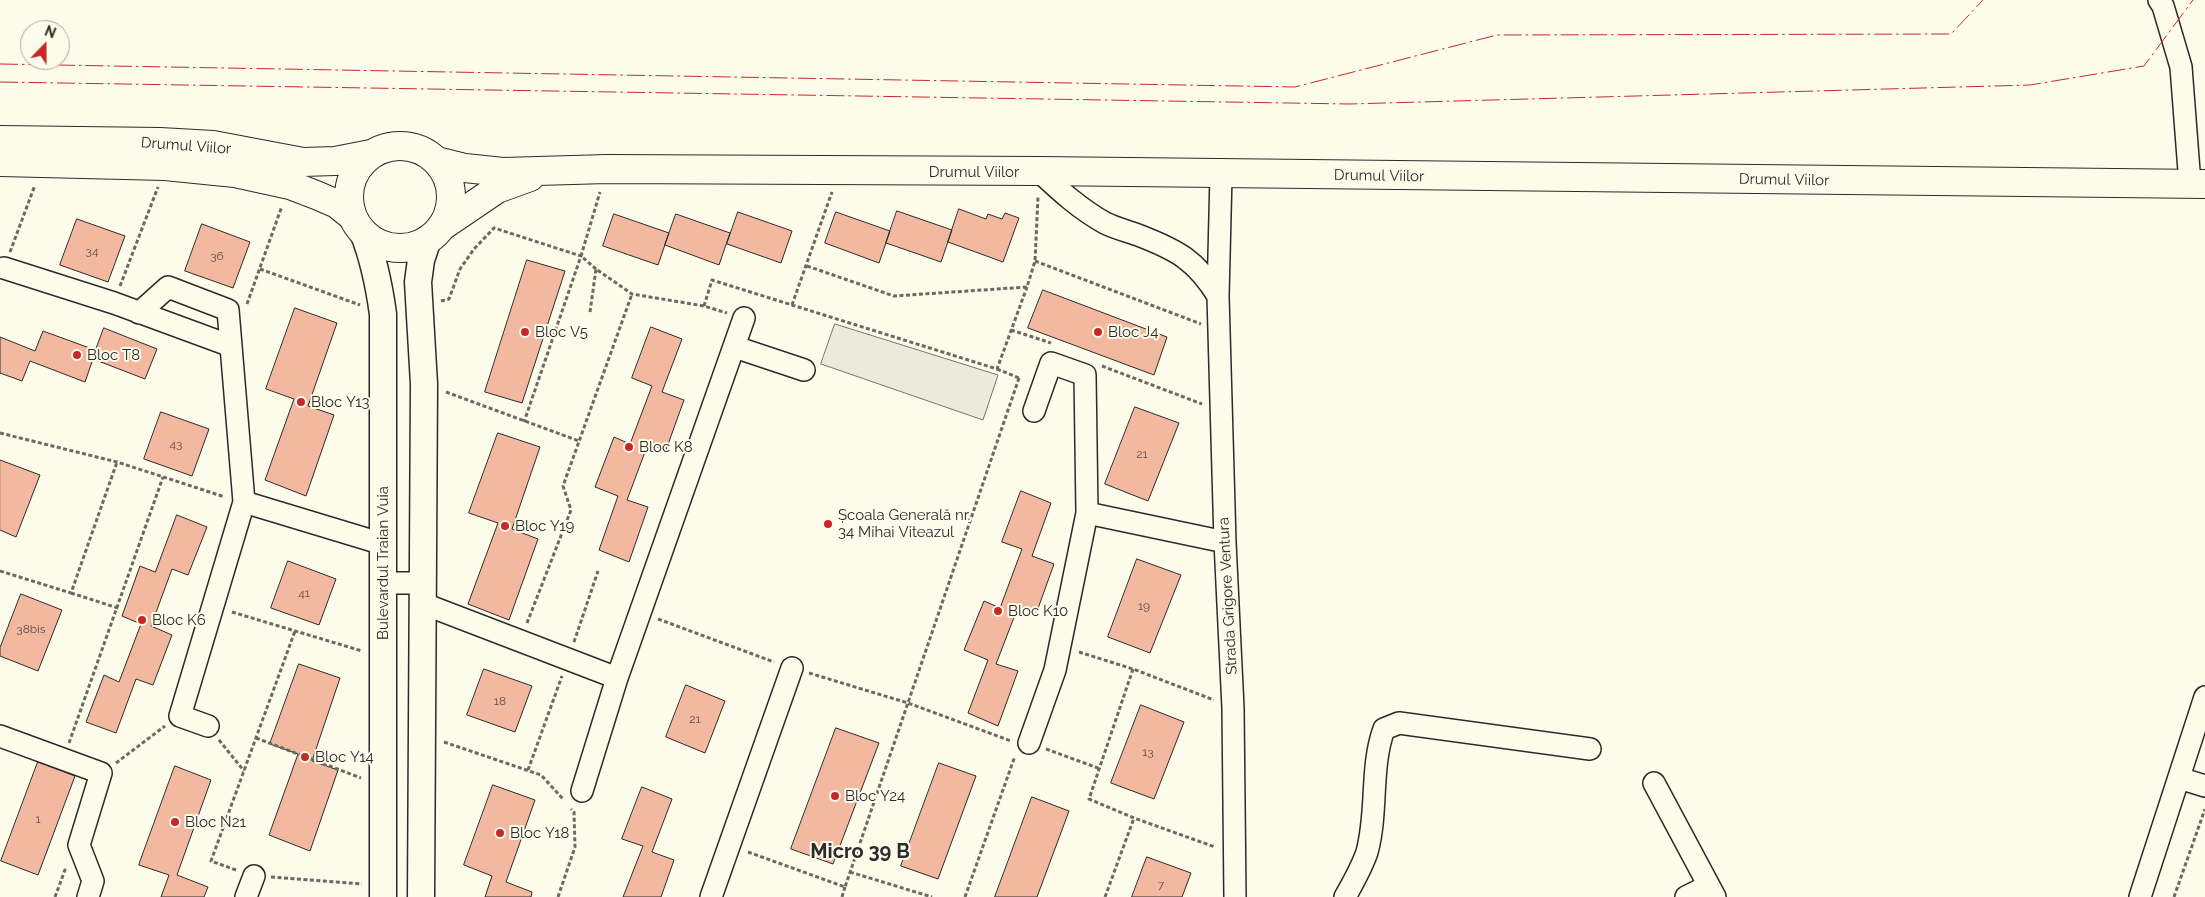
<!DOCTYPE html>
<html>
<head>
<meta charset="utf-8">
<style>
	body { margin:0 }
	#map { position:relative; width:2205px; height:897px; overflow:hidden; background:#fdfbea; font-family:Raleway,sans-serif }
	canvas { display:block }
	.north { position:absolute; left:20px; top:20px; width:50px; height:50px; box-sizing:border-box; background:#fdfbea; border:1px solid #a9a89e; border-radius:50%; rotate:22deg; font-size:14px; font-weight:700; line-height:20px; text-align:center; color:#2b2b2b }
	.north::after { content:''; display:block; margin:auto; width:18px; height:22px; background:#c62828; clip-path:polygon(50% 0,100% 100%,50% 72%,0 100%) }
</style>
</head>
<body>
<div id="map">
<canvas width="2205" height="897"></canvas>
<div class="north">N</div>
</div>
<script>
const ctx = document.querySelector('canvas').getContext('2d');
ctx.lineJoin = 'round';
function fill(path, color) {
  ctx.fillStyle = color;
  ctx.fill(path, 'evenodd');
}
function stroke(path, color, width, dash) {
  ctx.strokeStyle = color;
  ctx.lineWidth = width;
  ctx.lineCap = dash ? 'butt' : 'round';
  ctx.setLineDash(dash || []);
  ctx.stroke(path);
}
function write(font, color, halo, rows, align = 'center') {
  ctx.font = font + ' Raleway,sans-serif';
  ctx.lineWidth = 4;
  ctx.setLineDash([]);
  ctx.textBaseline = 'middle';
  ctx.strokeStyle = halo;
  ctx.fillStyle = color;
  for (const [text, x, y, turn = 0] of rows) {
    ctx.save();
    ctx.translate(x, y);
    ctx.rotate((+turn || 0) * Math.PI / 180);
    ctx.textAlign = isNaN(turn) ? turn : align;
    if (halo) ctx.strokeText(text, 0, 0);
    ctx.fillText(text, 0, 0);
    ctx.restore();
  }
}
const green = new Path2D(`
	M835,324L998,375L983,420L821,364Z`);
fill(green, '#ecebdb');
stroke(green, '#74746e', 1);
const building = new Path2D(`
	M959,209L986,219L988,214L1002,219L1005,213L1019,218L1003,262L948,242Z
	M897,211L952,230L941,262L886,243Z
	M738,212L792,231L781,263L727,244Z
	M836,212L890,231L879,263L825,243Z
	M614,214L669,233L658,265L603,246Z
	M676,214L730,233L719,265L665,245Z
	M77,219L125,236L108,282L60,265Z
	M202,224L250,242L233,288L185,271Z
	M527,260L565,271L522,403L485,392Z
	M1043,290L1167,337L1154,375L1028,328Z
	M295,308L337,323L308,406L334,415L306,496L265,480L294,399L266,389Z
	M651,327L682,339L662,392L684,400L666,450L648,444L627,500L648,507L629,562L599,550L618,496L595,487L614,437L630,444L652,386L632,378Z
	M104,328L157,349L145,379L93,359L85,382L30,361L22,381L0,373V337L35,351L43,331L95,350Z
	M1135,407L1179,423L1148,501L1105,484Z
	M161,412L209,429L192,476L144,459Z
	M498,433L540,447L512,529L538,539L509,620L468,604L498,523L469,513Z
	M0,460L40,475L16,537L0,530Z
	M1021,491L1051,503L1032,556L1054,564L1036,614L1018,607L996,664L1018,671L998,726L968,713L988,660L964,650L984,601L1000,608L1022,549L1002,542Z
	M177,515L207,527L188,575L172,569L151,626L172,635L153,685L136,679L116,733L86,722L104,675L119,682L141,624L122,616L140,566L155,572Z
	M1137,559L1181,575L1150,653L1108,637Z
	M288,561L336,579L319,625L271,608Z
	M21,594L62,610L38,671L0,656V648Z
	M299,664L340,678L312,761L338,770L310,851L269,835L298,754L270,744Z
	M484,669L532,686L515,732L467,715Z
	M686,685L725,701L705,753L666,737Z
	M1141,705L1184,722L1154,799L1111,783Z
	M836,728L879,743L833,864L791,849Z
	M38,762L75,776L38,875L1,861Z
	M939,763L976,776L938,879L901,866Z
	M175,766L211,780L177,875L208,887L204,897H161L169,875L139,865Z
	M493,785L535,800L506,882L532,892L531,897H485L492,876L464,865Z
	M642,787L672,799L652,852L674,860L661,897H623L643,846L622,839Z
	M1032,797L1069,811L1037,897H995Z
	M1147,857L1191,873L1182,897H1132Z`);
fill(building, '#f2b8a0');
stroke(building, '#2b2b2b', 1);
const minor = new Path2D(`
	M2159,0L2163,6L2181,67L2190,184
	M1039,171C1060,191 1080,209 1105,223C1115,228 1127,231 1138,235C1177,250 1196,260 1218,296
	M1221,175L1218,296L1225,542L1233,708L1235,897
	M4,268L114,303L231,346L244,502
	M139,313L168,287L228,310L231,346
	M735,347L804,370
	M1034,411L1051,363L1085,375L1087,513L1225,542
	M383,583H424
	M424,604L617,678
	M208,726L180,716L244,502L383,544
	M0,736L101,773L79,845L93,881L88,897
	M1029,743L1055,670L1087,513
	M2179,778L2205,786
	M1654,783L1715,897
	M582,791L617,678L744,318
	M246,897L254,876
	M711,897L792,668
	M1345,897C1353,883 1362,867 1367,852C1378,812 1370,767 1384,729L1399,723L1590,749
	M1686,897L1708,886
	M2140,897L2205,697`);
const major = new Path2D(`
	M363,232C374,259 379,285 383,314V897
	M421,897L424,384L418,282L421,260L428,239`);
const highway = new Path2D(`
	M0,140L160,142L213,145L303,162L335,161L371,154
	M349 197a51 51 0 1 1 102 0a51 51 0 1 1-102 0Z
	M437,161L465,168L503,172L607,169L1039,171L2205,184
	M0,162L165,166L235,173L290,185L316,195L337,204L353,217
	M441,227L497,189L530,177`);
stroke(minor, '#2b2b2b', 24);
stroke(major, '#2b2b2b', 29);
stroke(highway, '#2b2b2b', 30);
stroke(new Path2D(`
	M10,252L35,185
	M1035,261L1201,324
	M807,266L894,296L1027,287L1035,261L1038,197
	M260,269L360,305
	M596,269L581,256L600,192
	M120,286L158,187
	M441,301L449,299L460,269L474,249L494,228L581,256L524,422
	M247,304L282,206
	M792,305L832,192
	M704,306L712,280L997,369L1027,287
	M590,312L596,269L632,294L704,306L727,313
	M1011,330L1051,343
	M1102,366L1202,404
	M997,369L1019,378
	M446,392L579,441
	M0,433L117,462L225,497
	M0,571L71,593L117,462
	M71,593L118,608
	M232,612L362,651
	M658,619L774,662
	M527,623L571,510L563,486L632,294
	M574,642L598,571
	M1079,652L1133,669L1214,700
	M1133,669L1089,799L1134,818L1215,847
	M809,673L908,703L1011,741
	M256,738L361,778
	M219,740L244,771
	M444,742L541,775L564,800
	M69,743L163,477
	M1046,749L1098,768
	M116,763L165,726
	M528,770L562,676
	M748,852L845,887L1019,378
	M236,870L211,861L295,631
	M850,872L932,897
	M271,877L362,884
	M55,897L66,867
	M558,897L575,847L574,812L571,809
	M842,897L845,887
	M965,897L1015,756
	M1105,897L1134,818
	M2174,897L2205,809`), '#6a6964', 3, [4, 2.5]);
stroke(minor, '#fdfbea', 21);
stroke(major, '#fdfbea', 26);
stroke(highway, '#fdfbea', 28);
stroke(new Path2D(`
	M0,64L1295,87L1497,35L1951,34L1983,0
	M0,82L1349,104L2030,85L2144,66L2193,0`), '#c62828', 1, [18, 4, 2.5, 4]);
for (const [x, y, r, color] of [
	[525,332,5,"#c62828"],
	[1098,332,5,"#c62828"],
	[77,355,5,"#c62828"],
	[301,402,5,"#c62828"],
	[629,447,5,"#c62828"],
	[828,524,5,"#c62828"],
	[505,526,5,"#c62828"],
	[998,611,5,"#c62828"],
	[142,620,5,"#c62828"],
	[305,757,5,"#c62828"],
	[835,796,5,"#c62828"],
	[175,822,5,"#c62828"],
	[500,833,5,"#c62828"]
]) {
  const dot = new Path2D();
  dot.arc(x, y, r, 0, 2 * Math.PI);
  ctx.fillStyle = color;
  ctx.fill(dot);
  stroke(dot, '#fdfbea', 2);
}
write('12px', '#5d4e48', null, [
	["34",92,251],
	["36",217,256],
	["43",176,444],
	["21",1142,454],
	["41",304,593],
	["19",1144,606],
	["38bis",31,629],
	["18",500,701],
	["21",695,719],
	["13",1148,752],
	["1",38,819],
	["7",1161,885]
]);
write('15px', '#2b2b2b', '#fdfbea', [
	["Drumul Viilor",186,146,4],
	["Drumul Viilor",974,172],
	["Drumul Viilor",1379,176,1],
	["Drumul Viilor",1784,180,1],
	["Bulevardul Traian Vuia",383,563,-90],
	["Strada Grigore Ventura",1228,596,-93]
]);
write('15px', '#2b2b2b', '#fdfbea', [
	["Bloc V5",535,332],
	["Bloc J4",1108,332],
	["Bloc T8",87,355],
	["Bloc Y13",311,402],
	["Bloc K8",639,447],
	["Școala Generală nr.",838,515],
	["34 Mihai Viteazul",838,532],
	["Bloc Y19",515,526],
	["Bloc K10",1008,611],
	["Bloc K6",152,620],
	["Bloc Y14",315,757],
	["Bloc Y24",845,796],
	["Bloc N21",185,822],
	["Bloc Y18",510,833]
], 'left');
write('bold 20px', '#2b2b2b', '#fdfbea', [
	["Micro 39 B",860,852]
]);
</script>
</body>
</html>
